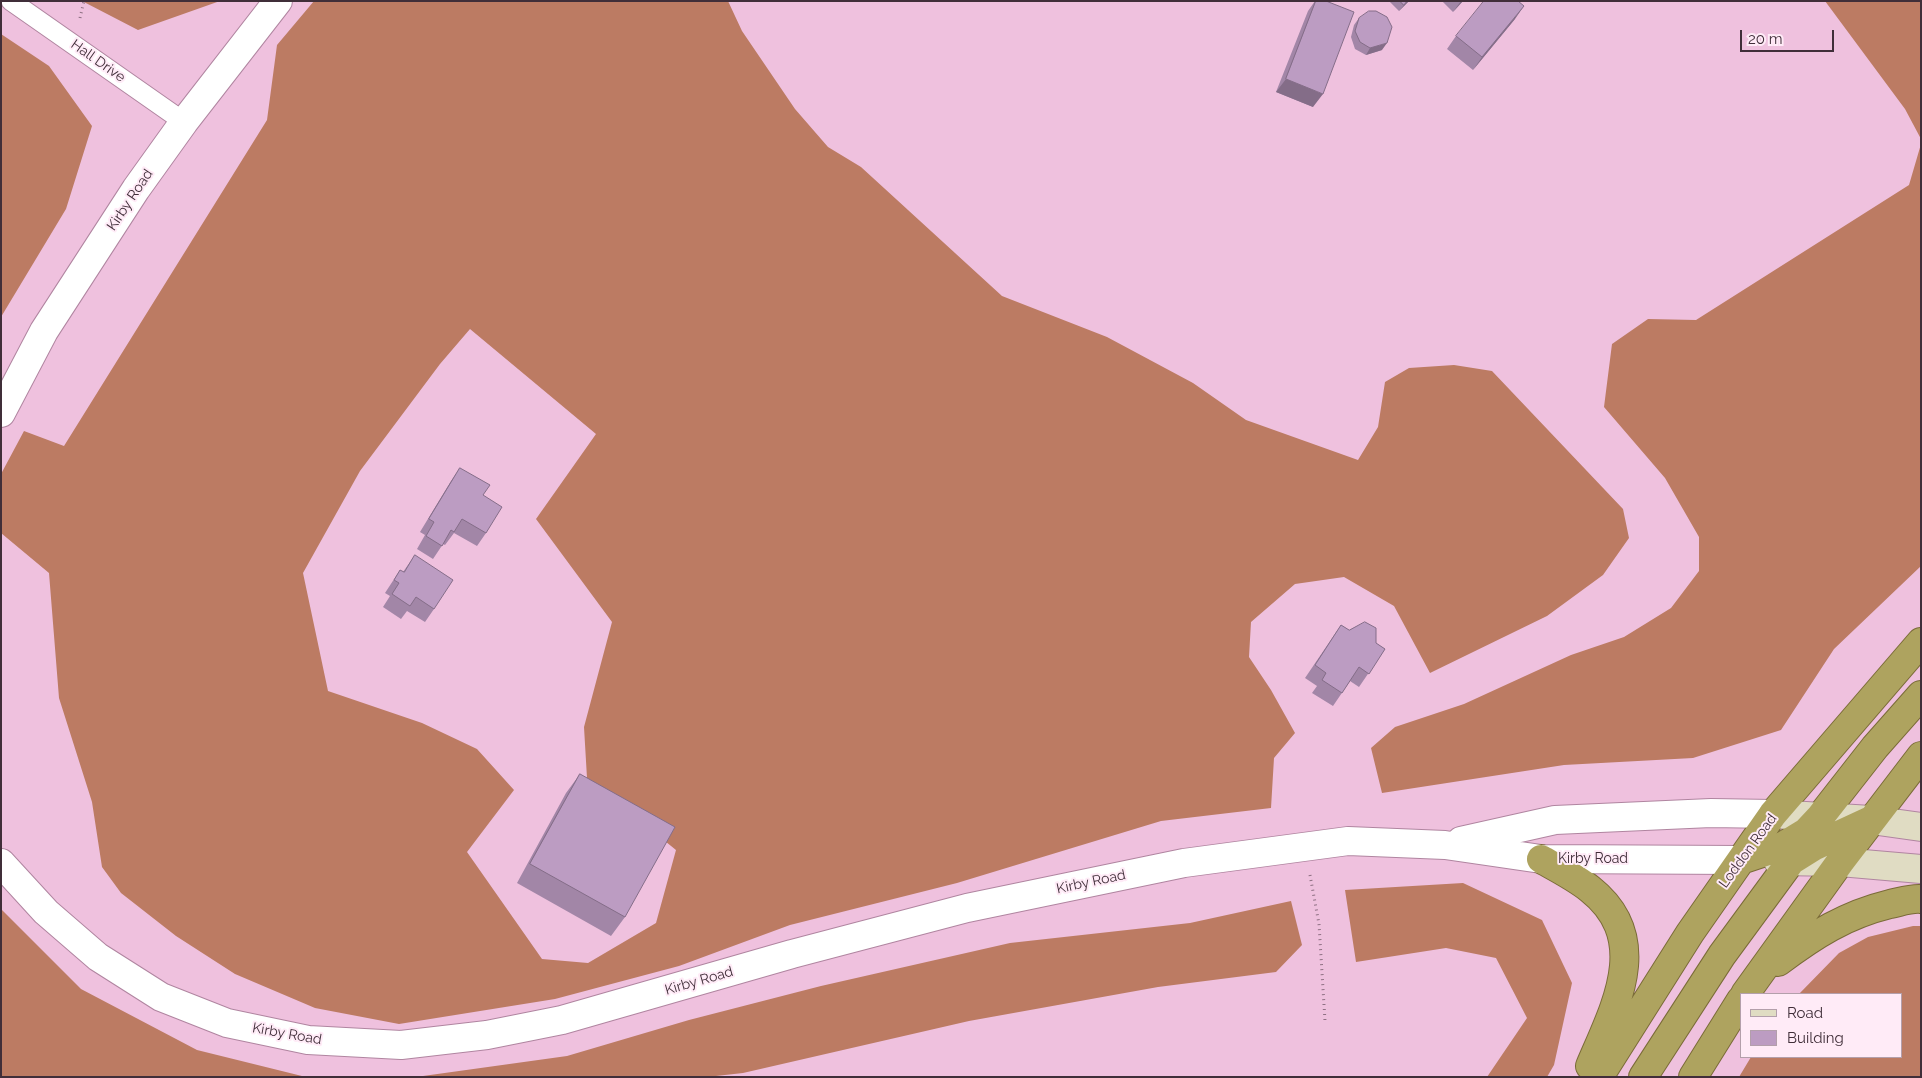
<!DOCTYPE html>
<html>
<head>
<meta charset="utf-8">
<style>
	body { margin:0 }
	#map { position:relative; width:1922px; height:1078px; overflow:hidden; background:#efc1de; font-family:Raleway,sans-serif }
	canvas { display:block }
	.frame { position:absolute; inset:0; border:2px solid #402e39; pointer-events:none }
	.legend { position:absolute; left:1740px; top:993px; width:162px; height:65px; box-sizing:border-box; background:#ffebf7; border:1px solid #b39fab; margin:0; padding:6px 9px; list-style:none; font-size:15px; color:#402e39 }
	.legend li { display:flex; align-items:center; gap:10px; height:25px }
	.legend b { width:25px; border:1px solid #b39fab }
	.scale { position:absolute; left:1740px; top:30px; width:94px; height:22px; box-sizing:border-box; border:2px solid #402e39; border-top:0; padding-left:6px; font-size:15px; line-height:18px; white-space:nowrap; color:#402e39; -webkit-text-stroke:4px #ffebf7; paint-order:stroke }
</style>
</head>
<body>
<div id="map">
<canvas width="1922" height="1078"></canvas>
<div class="frame"></div>
<ul class="legend">
<li><b style="height:6px;background:#e0dcc3"></b>Road</li>
<li><b style="height:14px;background:#bc9cc2"></b>Building</li>
</ul>
<div class="scale">20 m</div>
</div>
<script>
const ctx = document.querySelector('canvas').getContext('2d');
ctx.lineJoin = 'round';
function fill(path, color) {
  ctx.fillStyle = color;
  ctx.fill(path, 'evenodd');
}
function stroke(path, color, width, dash) {
  ctx.strokeStyle = color;
  ctx.lineWidth = width;
  ctx.lineCap = dash ? 'butt' : 'round';
  ctx.setLineDash(dash || []);
  ctx.stroke(path);
}
function write(font, color, halo, rows, align = 'center') {
  ctx.font = font + ' Raleway,sans-serif';
  ctx.lineWidth = 4;
  ctx.setLineDash([]);
  ctx.textBaseline = 'middle';
  ctx.strokeStyle = halo;
  ctx.fillStyle = color;
  for (const [text, x, y, turn = 0] of rows) {
    ctx.save();
    ctx.translate(x, y);
    ctx.rotate((+turn || 0) * Math.PI / 180);
    ctx.textAlign = isNaN(turn) ? turn : align;
    if (halo) ctx.strokeText(text, 0, 0);
    ctx.fillText(text, 0, 0);
    ctx.restore();
  }
}
fill(new Path2D(`
	M82,1H220L138,30Z
	M314,1H728L742,31L795,109L828,147L861,167L1002,296L1107,337L1193,383L1246,420L1358,460L1378,427L1385,382L1409,368L1454,365L1492,371L1623,509L1629,538L1603,575L1547,616L1430,673L1394,606L1344,577L1295,584L1251,622L1249,657L1271,690L1295,733L1274,758L1271,808L1161,821L957,883L790,925L679,966L555,999L399,1024L315,1008L235,974L176,936L121,893L102,867L92,802L59,698L49,573L1,533V474L24,431L64,446L267,120L277,45ZM470,329L596,434L536,519L612,622L584,727L587,778L676,850L656,923L588,963L542,959L467,852L514,790L477,749L422,723L328,691L303,573L360,471L440,364Z
	M1825,1H1921V139L1905,109Z
	M1,34L49,66L92,126L66,209L1,317Z
	M1921,144V566L1834,649L1781,730L1693,758L1564,765L1382,793L1371,748L1395,727L1464,704L1571,655L1624,637L1671,608L1699,571V537L1665,478L1604,407L1612,344L1648,319L1696,320L1909,185Z
	M1463,883L1542,920L1572,983L1554,1065L1547,1077H1487L1527,1018L1496,958L1446,948L1356,962L1345,890Z
	M1291,901L1302,945L1276,972L1158,987L969,1021L743,1073L707,1077H394L423,1076L567,1056L689,1020L821,986L1010,943L1190,923Z
	M1,909L81,989L197,1050L306,1077H1Z
	M1913,926H1921V1077H1739L1751,1057H1901V994H1799L1839,953L1868,937Z`), '#bc7b63');
const service = new Path2D(`
	M11,1L184,122`);
const tertiary = new Path2D(`
	M1,413L44,331L136,189L184,122L278,1
	M1461,841L1555,820L1711,813L1773,814
	M1,863L46,912L98,957L161,997L227,1023L308,1040L401,1045L487,1035L562,1020L792,954L967,908L1184,863L1348,841L1445,845L1541,859L1741,860`);
const secondary = new Path2D(`
	M1773,814L1871,820L1921,827
	M1778,861L1840,862L1921,869`);
const trunk = new Path2D(`
	M1541,859C1557,868 1575,877 1590,889C1653,939 1615,1007 1590,1066
	M1741,860L1783,846L1806,832L1821,816L1875,747L1921,695
	M1778,962C1814,935 1845,915 1890,904C1900,902 1911,898 1921,899
	M1745,994L1840,862L1921,756
	M1599,1077L1690,933L1773,814L1921,642
	M1643,1077L1722,955L1791,861L1815,846L1871,820
	M1693,1077L1741,1000`);
stroke(service, '#b085a0', 21);
stroke(tertiary, '#b085a0', 30);
stroke(secondary, '#b085a0', 30);
stroke(trunk, '#7a6b38', 30);
stroke(new Path2D(`
	M80,18L84,1
	M1310,875L1319,924L1325,1021`), '#8f7184', 3, [1, 4]);
stroke(service, '#fff', 19);
stroke(tertiary, '#fff', 28);
stroke(secondary, '#e0dcc3', 28);
stroke(trunk, '#aea35f', 28);
fill(new Path2D(`
	M1315,1H1326L1313,107L1276,92L1308,11Z
	M1389,1H1409L1399,11Z
	M1442,1H1463L1453,12Z
	M1359,18L1382,50L1366,55L1355,49L1351,37L1354,25Z
	M1515,19L1473,70L1447,49L1456,36Z
	M460,468L483,495L486,533L477,546L454,533L445,545L443,544L433,559L417,549L425,535L420,532L451,481Z
	M415,555L434,609L425,622L407,611L401,619L383,607L390,596L385,593L400,570L403,572Z
	M1341,625L1349,630L1376,643L1385,649L1359,687L1350,681L1333,706L1312,693L1317,686L1305,678Z
	M580,774L625,917L611,936L517,883L566,793Z`), '#a286a7');
fill(new Path2D(`
	M1407,1H1409L1399,11L1404,5Z
	M1461,1H1463L1453,12Z
	M1524,6L1515,19L1473,70L1482,57Z
	M1387,43L1382,50L1366,55L1370,48Z
	M1286,79L1323,94L1313,107L1276,92Z`), '#846d88');
const building = new Path2D(`
	M1316,1H1326L1354,12L1323,94L1286,79Z
	M1400,1H1407L1404,5Z
	M1484,1H1518L1524,6L1482,57L1456,36Z
	M1369,11H1376L1387,17L1392,27L1387,43L1370,48L1360,42L1355,31L1359,18Z
	M460,468L490,485L483,495L502,507L486,533L462,519L454,532L451,530L442,546L426,536L434,522L429,519Z
	M415,555L453,580L434,609L416,597L410,606L392,594L399,583L394,580L400,570L404,572Z
	M1365,622L1376,628V643L1385,649L1369,674L1359,667L1342,693L1322,680L1326,673L1315,665L1341,625L1349,630Z
	M580,774L675,827L625,917L530,864Z`);
fill(building, '#bc9cc2');
stroke(building, '#846d88', 1);
write('14px', '#402e39', '#ffebf7', [
	["Hall Drive",98,61,35],
	["Kirby Road",130,200,-56],
	["Loddon Road",1748,851,-54],
	["Kirby Road",1593,859],
	["Kirby Road",1091,882,-12],
	["Kirby Road",699,981,-16],
	["Kirby Road",287,1034,10]
]);
</script>
</body>
</html>
